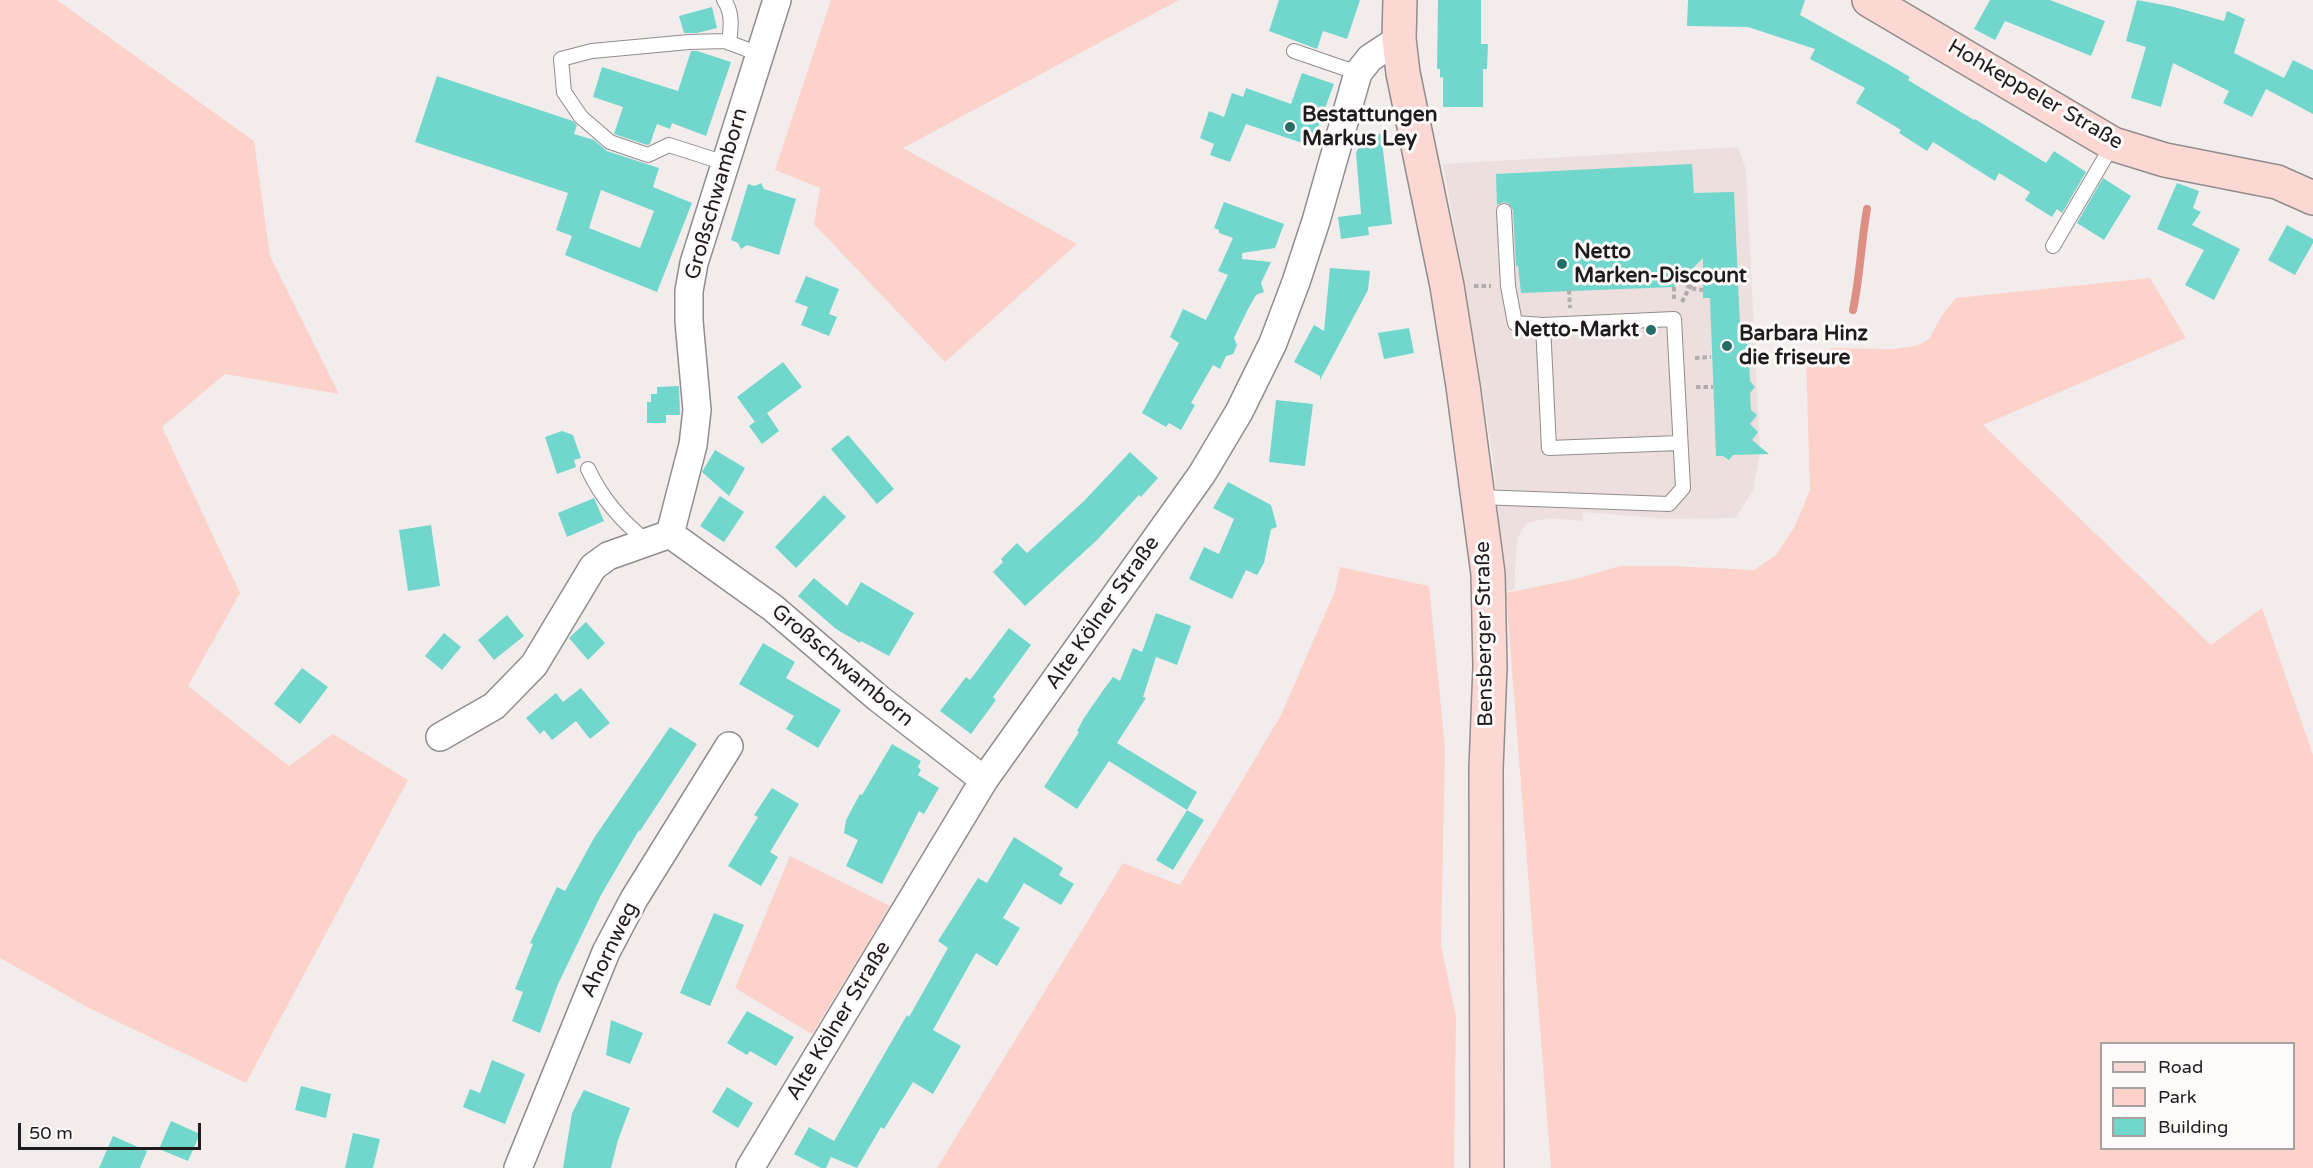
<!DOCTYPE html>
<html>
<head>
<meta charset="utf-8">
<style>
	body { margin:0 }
	#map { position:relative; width:2313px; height:1168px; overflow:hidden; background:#f2edec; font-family:"Varela Round",sans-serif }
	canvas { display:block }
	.legend { position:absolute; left:2100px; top:1042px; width:195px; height:108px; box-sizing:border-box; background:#fffafa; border:2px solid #a5a1a1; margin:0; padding:8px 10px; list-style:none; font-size:18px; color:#1e1c1c }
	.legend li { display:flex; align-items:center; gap:12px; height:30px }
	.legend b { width:30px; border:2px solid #a5a1a1 }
	.scale { position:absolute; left:18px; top:1123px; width:183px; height:27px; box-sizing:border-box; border:3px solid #1e1c1c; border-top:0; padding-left:8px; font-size:18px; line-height:21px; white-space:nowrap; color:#1e1c1c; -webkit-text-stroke:4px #fffafa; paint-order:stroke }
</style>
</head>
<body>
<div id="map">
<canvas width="2313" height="1168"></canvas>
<ul class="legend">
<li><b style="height:8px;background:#fbd8d4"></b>Road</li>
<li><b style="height:16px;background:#fcd2cb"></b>Park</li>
<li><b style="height:16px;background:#71d7cc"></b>Building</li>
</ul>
<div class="scale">50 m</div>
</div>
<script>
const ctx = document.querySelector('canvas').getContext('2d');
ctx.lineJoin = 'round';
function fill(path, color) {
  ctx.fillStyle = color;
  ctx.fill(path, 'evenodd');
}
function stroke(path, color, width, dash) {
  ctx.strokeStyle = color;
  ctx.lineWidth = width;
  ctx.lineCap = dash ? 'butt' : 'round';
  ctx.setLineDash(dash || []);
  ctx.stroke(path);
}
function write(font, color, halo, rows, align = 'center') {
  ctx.font = font + ' "Varela Round",sans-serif';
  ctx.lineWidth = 6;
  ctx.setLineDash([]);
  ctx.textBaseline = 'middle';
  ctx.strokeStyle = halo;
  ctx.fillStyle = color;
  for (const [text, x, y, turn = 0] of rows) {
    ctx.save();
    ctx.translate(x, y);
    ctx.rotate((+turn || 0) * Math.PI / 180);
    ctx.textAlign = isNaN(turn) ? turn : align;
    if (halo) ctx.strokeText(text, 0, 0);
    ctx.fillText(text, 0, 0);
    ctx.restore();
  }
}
fill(new Path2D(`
	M1738,147L1746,170L1760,453L1753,490L1736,518L1668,519L1583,512L1582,521L1548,518L1527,523L1517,538L1514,590L1506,591L1492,452L1466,291L1443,164Z`), '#ecdfdd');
fill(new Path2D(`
	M0,0H57L254,141L270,256L339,394L225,374L162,427L240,593L188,686L289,766L333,734L408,780L246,1083L87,1007L0,958Z
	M831,0H1179L903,148L1077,244L945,362L814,224L820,188L775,170Z
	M2150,278L2186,338L1983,425L2211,645L2262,608L2313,755V1168H1551L1506,593L1575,579L1620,566H1673L1754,570L1776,555L1794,528L1810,490L1806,358L1832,348L1892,349L1916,346L1929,339L1942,315L1956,298ZM2102,1044H2294V1148H2102Z
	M1340,567L1429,586L1445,748L1441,945L1456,1016L1454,1168H937L1123,863L1180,885L1281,715L1335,591Z
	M790,856L890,906L812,1034L735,988Z`), '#fcd2cb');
stroke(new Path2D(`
	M1853,310C1860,277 1861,243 1867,209`), '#dd8f84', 8);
fill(new Path2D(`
	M1279,0H1360L1347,39L1323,31L1317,49L1269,31Z
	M1438,0H1481V44H1488L1487,69H1483V107H1443V77L1440,78V69H1437Z
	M1688,0H1805L1800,15L1888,64L1910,77L1908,80L1974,120L1975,119L2046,163L2054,151L2086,172L2062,213L2057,209L2052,217L2025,200L2030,192L1999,173L1995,181L1933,142L1927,151L1899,133L1901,130L1856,103L1865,88L1810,59L1815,49L1748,27L1687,26Z
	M1990,0H2050L2105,21L2091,56L2005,21L1995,40L1974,29Z
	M2137,0L2174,7L2224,21L2227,11L2245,19L2234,53L2284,78L2293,60L2313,70V114L2266,89L2252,117L2223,103L2229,91L2173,63L2161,107L2131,98L2146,47L2126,41Z
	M712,7L717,28L697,33H684L679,16Z
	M691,51H697L731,62L706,136L672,123L670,129L657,124L650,144L647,145L614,134L623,107L593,97L602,67L678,91Z
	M1302,73L1334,84L1311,146L1246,124L1230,162L1210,155L1214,144L1200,138L1209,111L1224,117L1232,93L1243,97L1246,88L1291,104Z
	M437,76L573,121L577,125L574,134L594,140L607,151L659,168L653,187L692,203L657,292L565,255L572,236L556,230L568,193L415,142ZM601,190L654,211L640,248L589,228Z
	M1381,134L1392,224L1368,227L1369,235L1341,239L1338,217L1361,214L1356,153L1363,136Z
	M1692,164L1694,193L1734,192L1740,326H1747L1750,381L1755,387L1750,393L1751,410L1757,415L1750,424L1758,432L1752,440L1769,454L1733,455L1729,460L1723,456H1716L1710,298H1703V258L1674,287L1521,293L1518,266H1516L1513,210L1508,203L1503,202L1497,205L1496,174Z
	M2103,178L2131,196L2104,240L2077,223Z
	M761,183L764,189L796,199L779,255L747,245L741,249L738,243L731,240L748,184L755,186Z
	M2177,183L2199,191L2193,208L2201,212L2192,225L2240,249L2214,300L2185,285L2204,250L2157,229Z
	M1224,202L1284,224L1275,248L1242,253V259L1271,262L1261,283L1264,292L1256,295L1248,309L1234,338L1237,345L1233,354L1226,356L1220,369L1213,365L1191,403L1195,405L1181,430L1169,423L1166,427L1142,413L1179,343L1170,337L1183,309L1206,320L1228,275L1218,271L1233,238L1219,233V230L1214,228Z
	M2287,225L2313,239V243L2295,275L2268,260Z
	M1330,268L1370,271L1368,290L1320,380V376L1294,362L1314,325L1324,331Z
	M806,276L839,289L829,314L837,317L829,336L801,325L808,307L795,302Z
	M1409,328L1414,353L1384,359L1378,333Z
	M783,362L802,387L755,422L737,397Z
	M679,386L680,415H666V423H647V402H651V394H657V387Z
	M1276,400L1313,404L1305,466L1269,462Z
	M767,413L779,431L762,444L749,426Z
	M562,431L573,435L581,458L574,460L576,467L557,474L545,437Z
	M848,435L894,489L877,504L831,449Z
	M715,450L745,468L729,496L702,472Z
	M1130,452L1158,478L1141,497L1139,495L1097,540L1025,606L993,572L1003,562L1001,559L1017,543L1027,553L1084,501Z
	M1228,482L1271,505L1277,527L1271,529L1264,563L1257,575L1246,570L1232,599L1189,579L1204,547L1219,554L1234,519L1213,508Z
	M824,495L846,517L796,568L775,547Z
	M720,496L744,512L724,542L700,526Z
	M594,498L604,521L567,537L558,513Z
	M431,525L440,586L408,591L399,530Z
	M814,578L847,606L861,582L914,613L889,656L861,641L860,643L836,629L798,596Z
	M1156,613L1191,626L1177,665L1146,653L1156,657L1143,697L1146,698L1117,743L1197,792L1187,810L1109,761L1077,809L1044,787L1079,732L1077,731L1084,718L1104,689L1113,677L1120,681L1133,648L1142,652Z
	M507,615L524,636L494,660L478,640Z
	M586,622L605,643L588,660L569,638Z
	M1009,628L1031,645L993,697L996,700L971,734L940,711L966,677L970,680Z
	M444,633L461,647L442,670L425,656Z
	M763,643L795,662L786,678L841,710L818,748L786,729L794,716L739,684Z
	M302,668L328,687L300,724L274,704Z
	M581,688L610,723L590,739L576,721L552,740L544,730L540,734L526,718L556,693L563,702Z
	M670,727L697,744L640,831L639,830L601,895L558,984L540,1033L512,1021L523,992L515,989L533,944L530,943L557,887L565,891L594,838Z
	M892,744L921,761L918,767L921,770L918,775L939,788L924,814L919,811L882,884L846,866L858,840L844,833L846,820L860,794L862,795Z
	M772,788L799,804L770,852L778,857L761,886L728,866L758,817L754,815Z
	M1187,810L1204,820L1173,870L1156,860Z
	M1014,837L1063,868L1059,875L1074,884L1061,905L1024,883L1003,918L1020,928L997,966L976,953L933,1030L961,1046L933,1094L913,1082L884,1129L881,1127L857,1168L831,1157L826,1168H821L794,1154L809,1127L834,1141L907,1015L909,1017L948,948L938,941L978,878L987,883Z
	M714,913L744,925L710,1006L680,993Z
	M747,1011L794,1037L776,1066L750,1051L747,1055L727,1043Z
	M611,1020L643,1033L630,1064L606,1055Z
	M492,1060L525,1074L505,1124L463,1107L470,1089L480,1093Z
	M301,1086L331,1094L326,1118L295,1110Z
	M727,1087L753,1103L738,1128L712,1112Z
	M584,1090L630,1108L618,1140L611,1168H563L572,1113Z
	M171,1121L200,1134L188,1161L159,1149Z
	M353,1133L380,1139L373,1168H345Z
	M113,1136L147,1151L140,1168H99Z`), '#71d7cc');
const lane = new Path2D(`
	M724,0C733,13 731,27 729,43
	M1294,51L1358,73
	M725,163L669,145L648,155L610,142L581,117L564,92L561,59L592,51L689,42L725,41L759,54
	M2053,246L2113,144
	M1543,325L1549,448L1680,443
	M588,469C602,499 621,520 646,541
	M1478,497L1669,504L1683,488L1674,319L1543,325L1515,323L1508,286L1504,211`);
const street = new Path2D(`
	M670,534L693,445L697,410L689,321V291L694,263L777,0
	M670,534L773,608L878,698L984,780
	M440,737L494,706L534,665L593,567L608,556L670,534
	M518,1168L606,952L634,899L729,746
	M750,1168L984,780L1202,474L1239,412L1273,343L1296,282L1316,221L1358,73L1370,58L1399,39`);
const secondary = new Path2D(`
	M1400,0L1399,39L1403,73L1447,286L1463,386L1488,574L1490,667L1486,769L1487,1168
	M1869,0L2113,144L2165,160L2277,182L2313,198`);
stroke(lane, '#918d8c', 16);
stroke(street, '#918d8c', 30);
stroke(secondary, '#918d8c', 36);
stroke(new Path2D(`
	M1684,277L1689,288L1703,290
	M1474,286H1491
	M1674,287V301
	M1569,290L1570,308
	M1682,302L1689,288L1702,278
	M1695,358L1711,357
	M1696,387H1713`), '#b1adad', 4, [4.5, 3]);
stroke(lane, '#fff', 14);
stroke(street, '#fff', 27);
stroke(secondary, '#fbd8d4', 33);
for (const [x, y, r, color] of [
	[1290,127,6,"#256e67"],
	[1562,264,6,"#256e67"],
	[1651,330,6,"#256e67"],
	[1727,346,6,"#256e67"]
]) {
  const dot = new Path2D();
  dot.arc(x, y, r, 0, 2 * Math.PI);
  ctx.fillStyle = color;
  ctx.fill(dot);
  stroke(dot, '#fffafa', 2);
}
write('21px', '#1e1c1c', '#fffafa', [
	["Hohkeppeler Straße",2035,95,30],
	["Großschwamborn",717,194,-74],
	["Alte Kölner Straße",1103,613,-55],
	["Bensberger Straße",1485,634,-91],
	["Großschwamborn",842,666,40],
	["Ahornweg",610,950,-64],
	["Alte Kölner Straße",839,1021,-59]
]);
write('bold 21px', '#1e1c1c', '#fffafa', [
	["Bestattungen",1302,115],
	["Markus Ley",1302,139],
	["Netto",1574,252],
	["Marken-Discount",1574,276],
	["Netto-Markt",1639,330,"right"],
	["Barbara Hinz",1739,334],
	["die friseure",1739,358]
], 'left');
</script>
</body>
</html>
